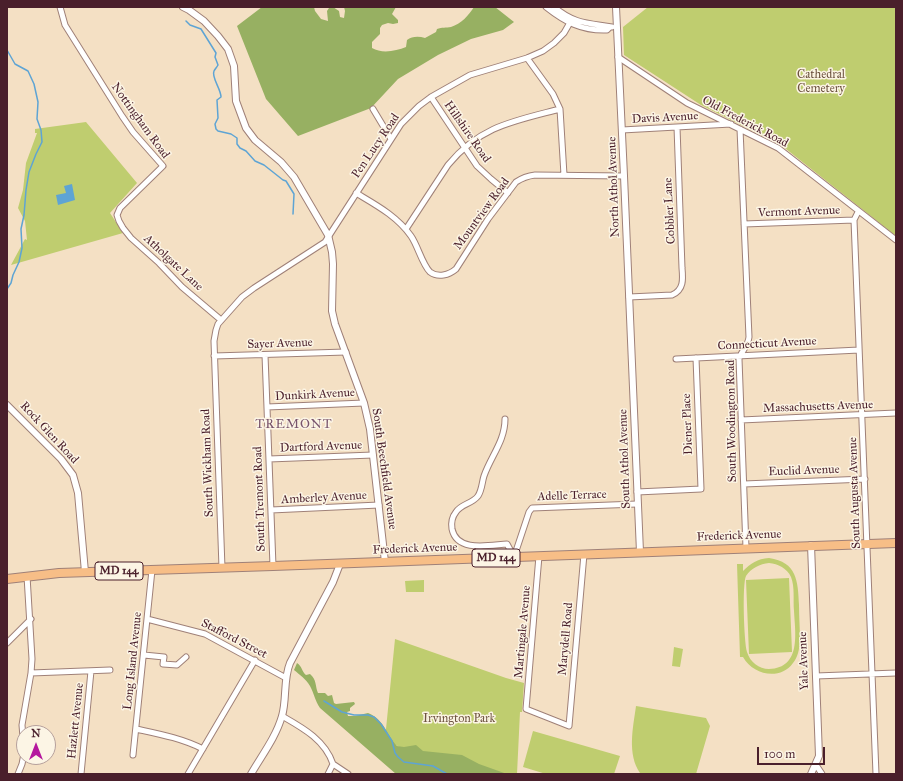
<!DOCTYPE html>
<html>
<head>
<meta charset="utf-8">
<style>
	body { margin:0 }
	#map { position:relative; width:903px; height:781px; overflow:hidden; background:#f4e0c4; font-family:"IM FELL Great Primer",serif }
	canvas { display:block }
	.frame { position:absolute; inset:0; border:8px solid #4a1f2b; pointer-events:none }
	.north { position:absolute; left:16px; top:725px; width:40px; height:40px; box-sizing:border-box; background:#fcf5e5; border:1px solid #b59f9b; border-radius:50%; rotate:0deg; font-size:11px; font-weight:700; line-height:16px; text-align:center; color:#4a1f2b }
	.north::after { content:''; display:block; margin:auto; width:14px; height:18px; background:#b5179e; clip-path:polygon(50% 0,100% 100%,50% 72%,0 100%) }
	.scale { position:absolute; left:757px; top:747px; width:68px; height:18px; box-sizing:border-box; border:2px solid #4a1f2b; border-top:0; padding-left:5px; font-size:12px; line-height:14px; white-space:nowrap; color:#4a1f2b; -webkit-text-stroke:3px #fcf5e5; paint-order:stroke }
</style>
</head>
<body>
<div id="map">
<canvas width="903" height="781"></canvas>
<div class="frame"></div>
<div class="north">N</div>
<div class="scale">100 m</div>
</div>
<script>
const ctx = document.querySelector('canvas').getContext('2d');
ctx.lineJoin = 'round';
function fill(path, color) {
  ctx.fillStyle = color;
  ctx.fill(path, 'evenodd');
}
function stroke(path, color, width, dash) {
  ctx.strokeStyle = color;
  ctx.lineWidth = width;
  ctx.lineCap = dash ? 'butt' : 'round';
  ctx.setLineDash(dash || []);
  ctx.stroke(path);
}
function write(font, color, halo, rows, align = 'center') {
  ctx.font = font + ' "IM FELL Great Primer",serif';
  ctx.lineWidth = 3;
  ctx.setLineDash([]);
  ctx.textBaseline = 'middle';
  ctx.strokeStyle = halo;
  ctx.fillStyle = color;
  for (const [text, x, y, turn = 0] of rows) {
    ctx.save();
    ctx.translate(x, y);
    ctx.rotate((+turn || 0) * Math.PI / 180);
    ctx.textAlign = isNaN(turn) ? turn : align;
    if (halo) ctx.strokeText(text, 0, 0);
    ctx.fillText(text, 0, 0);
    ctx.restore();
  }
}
fill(new Path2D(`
	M648,7H896V236L781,145L701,105L624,55L623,27Z
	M86,122L137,183L110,213L123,233L11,265L25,239L27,240L25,221L18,208L23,190L26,163L37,133H35V129Z
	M769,558C797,562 798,581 799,605C799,617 800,630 800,642C799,650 798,657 793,663C780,681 753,675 743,657H740L737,564H743V571C751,563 757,559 769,558ZM769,563C778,564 787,568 791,577C795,587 793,600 794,611C795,632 802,668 769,669C759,669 750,662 747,652C744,642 742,584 746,576C751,568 760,564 769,563Z
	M789,578L792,652L749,654L746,580Z
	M424,580V592H406L405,581Z
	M395,639L506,678L524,683L522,712H520L517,774H448L385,739Z
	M674,647L683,649L680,667L672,666Z
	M636,706L706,718L710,726L696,774L640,773C627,754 633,728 636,706Z
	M533,731L620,756L614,774H546L523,767Z`), '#bfcd6f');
fill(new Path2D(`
	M262,7H314L315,11L321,19L328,21L327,11L329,8L333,7L339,11L340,17L344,18L345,11L344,7H396L392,14L398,20V23L393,24L388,23L382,25L380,28V34L372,42V48C382,54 396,51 406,47L407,40C412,36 419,36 425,38L436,32L437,29C442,27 446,28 451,27C461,24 469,15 474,7H495L514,22L503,30L471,39L438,55L398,79L371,108L298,136L266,99L237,26Z
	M297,663C302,666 302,672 306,675L310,674C317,680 315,686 318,693H325L328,696L332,695L334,703L336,704L354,702L355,704L350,708V711L347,712L348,716H355L368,713C384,719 386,734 397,746L404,747L416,745L423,751L462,755L479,764L507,774H396L320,708C315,701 314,693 310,686C306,679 300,675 294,670Z`), '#97b062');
fill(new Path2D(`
	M72,184L75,200L58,205L56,195L66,193L64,186Z`), '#5ea4d4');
stroke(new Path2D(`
	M186,21L190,25L201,29L216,53L215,57L218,65C217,67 215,69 214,71C211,77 221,89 221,97L217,100L218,118L215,124L216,129L218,131L231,134L237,138V144L240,148L246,151L255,161L264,165L283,180L286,181L294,194L293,214
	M7,50L15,64L28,71L34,84L38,102L37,119L41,130L42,142L36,154L29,172L26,190L24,215L21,229L22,248L19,262L13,275L11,283L7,289
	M324,701L342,712L354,715H368L374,717L381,724L392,741L395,753L398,757L404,762L433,766L447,774`), '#5ea4d4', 1.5);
const minor = new Path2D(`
	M60,7L65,25L122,116L133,132L163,166L120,208L117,215L119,221L123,228L131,238L159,263L182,287L221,320
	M546,7C565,22 582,31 607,30L610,27
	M554,7C574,24 588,23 612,27
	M618,57L687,103L778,148L896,240
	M527,58L553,94L560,109L564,175
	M431,97L477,166L491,179L508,193
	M373,109L391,139
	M740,129L749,337C748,347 741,351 739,359L746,548
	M622,130L731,124
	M356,193C376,205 397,216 411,236C418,246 422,264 430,272C438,278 449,275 456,269L488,219L516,182C522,178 527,176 535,175L624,176
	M858,212L854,220L876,774
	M744,224L854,220
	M406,229L448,165C480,126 514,121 560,109
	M629,297L672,295C684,290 683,279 682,268L677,127
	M265,355L273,566
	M214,356L346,352
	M676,359L859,350
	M267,407L364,403
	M505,419C505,441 491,456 484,476C482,482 482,490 478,496C472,504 461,504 456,512C452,517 451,523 452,529C457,553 490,545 507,544L514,557
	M741,420L896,413
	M269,459L373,455
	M744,484L865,479
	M637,492L701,489L696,358
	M271,510L379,505
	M539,556L526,709L569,726L584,554
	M514,557L529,512L532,508L637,504
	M222,568L214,341L216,330L218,324L242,297L254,288L325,242L401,124L419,106L431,97L470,75L527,58L543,51L554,43L564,33L572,19
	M147,619L205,634L286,678
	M7,643L31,619
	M144,655L164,657L163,664L177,665L186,657
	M31,673L110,670
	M816,676L896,673
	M282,716C303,728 325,740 333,764L328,774
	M136,729C159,734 181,738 203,749
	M24,750L22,725L31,673L32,659L27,576
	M133,755L152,570
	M333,764L348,774
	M816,765L822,774
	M18,774L22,764L24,754
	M81,774L91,671
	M188,774L255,660`);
const tertiary = new Path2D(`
	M183,7L189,10L204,21L218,36L228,49L234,66L236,101L246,128L255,140L281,162L294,177L328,235L332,252L333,264L332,311L335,324L364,403L370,429L385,562
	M616,7L624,176L640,552
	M7,405L61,459L73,475L78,493L85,572
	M251,774C262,755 276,737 282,716C287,699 283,680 290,663L333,582L340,564
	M811,774L819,756L811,545`);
const primary = new Path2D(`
	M7,579L59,573L273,566L896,543`);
stroke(minor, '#9f8078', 7);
stroke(tertiary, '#9f8078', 8);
stroke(primary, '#9f8078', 10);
stroke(minor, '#fff', 5);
stroke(tertiary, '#fff', 6);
stroke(primary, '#f7be87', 8);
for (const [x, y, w] of [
	[496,558,48],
	[119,571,48]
]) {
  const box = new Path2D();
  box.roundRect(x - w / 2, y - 9, w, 18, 3);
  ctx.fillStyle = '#fcf5e5';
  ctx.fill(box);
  stroke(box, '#4a1f2b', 1);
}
write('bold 11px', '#4a1f2b', null, [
	["MD 144",496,558],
	["MD 144",119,571]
]);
write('12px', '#6d533f', '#fcf5e5', [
	["Cathedral",821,75],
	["Cemetery",821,89],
	["Irvington Park",459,719]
]);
write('12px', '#4a1f2b', '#fcf5e5', [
	["Davis Avenue",665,118,-3],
	["Nottingham Road",140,121,54],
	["Old Frederick Road",745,122,28],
	["Hillshire Road",467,132,55],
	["Pen Lucy Road",376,146,-56],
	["North Athol Avenue",614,187,-92],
	["Cobbler Lane",670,211,-93],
	["Vermont Avenue",799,212,-2],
	["Mountview Road",482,214,-54],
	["Atholgate Lane",173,263,43],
	["Sayer Avenue",280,344,-2],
	["Connecticut Avenue",767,344,-3],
	["Dunkirk Avenue",315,395,-3],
	["Massachusetts Avenue",818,407,-2],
	["South Woodington Road",732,421,-91],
	["Diener Place",688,424,-92],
	["Rock Glen Road",49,433,47],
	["Dartford Avenue",321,447,-2],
	["South Athol Avenue",625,459,-92],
	["South Wickham Road",208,463,-92],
	["South Beechfield Avenue",384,469,82],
	["Euclid Avenue",804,471,-2],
	["South Augusta Avenue",855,493,-92],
	["Adelle Terrace",572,496,-2],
	["Amberley Avenue",324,498,-3],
	["South Tremont Road",260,499,-92],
	["Frederick Avenue",739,536,-2],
	["Frederick Avenue",415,549,-2],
	["Martingale Avenue",523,632,-85],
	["Stafford Street",234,639,27],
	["Marydell Road",566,639,-85],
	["Long Island Avenue",133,661,-84],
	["Yale Avenue",804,661,-92],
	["Hazlett Avenue",76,721,-84]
]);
ctx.letterSpacing = '1px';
write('13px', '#79546c', '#fcf5e5', [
	["TREMONT",294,425]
]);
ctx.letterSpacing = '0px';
</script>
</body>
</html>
